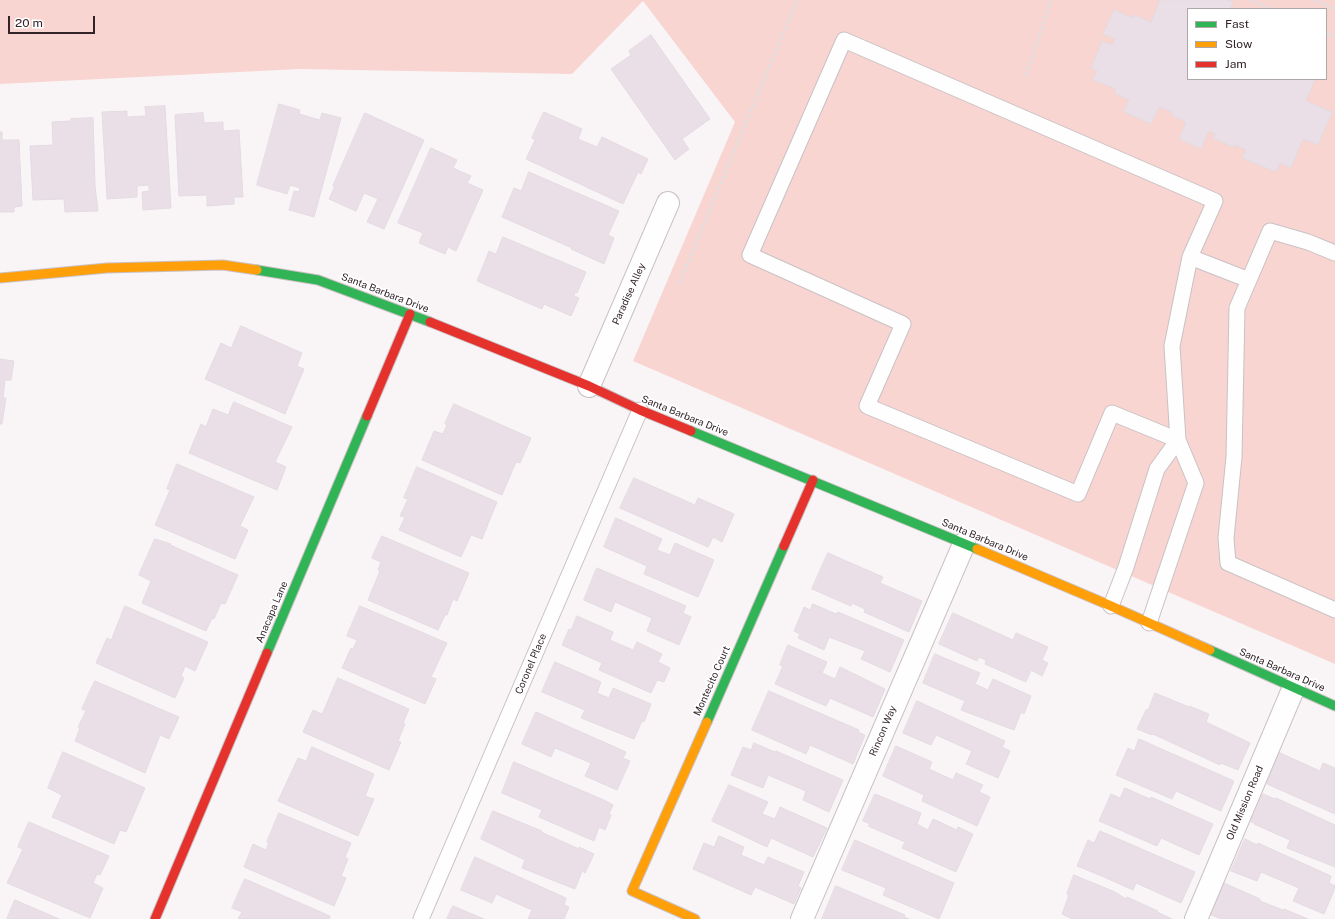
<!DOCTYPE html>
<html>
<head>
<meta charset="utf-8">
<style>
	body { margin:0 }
	#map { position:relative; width:1335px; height:919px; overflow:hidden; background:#f9f5f7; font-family:"Public Sans",sans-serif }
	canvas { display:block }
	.legend { position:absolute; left:1187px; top:8px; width:140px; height:72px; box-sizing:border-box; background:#fff; border:1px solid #ada7a9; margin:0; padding:5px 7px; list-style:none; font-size:12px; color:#322329 }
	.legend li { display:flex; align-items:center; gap:8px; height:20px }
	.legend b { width:20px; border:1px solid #ada7a9 }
	.scale { position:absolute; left:8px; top:16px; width:87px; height:18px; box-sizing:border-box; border:2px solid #322329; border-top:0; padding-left:5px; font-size:12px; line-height:14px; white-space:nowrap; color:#322329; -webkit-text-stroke:3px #fff; paint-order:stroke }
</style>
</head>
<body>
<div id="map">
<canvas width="1335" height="919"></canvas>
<ul class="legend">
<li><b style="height:5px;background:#30b455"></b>Fast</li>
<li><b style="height:5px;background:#ff9f0a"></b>Slow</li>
<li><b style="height:5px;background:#e5322d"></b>Jam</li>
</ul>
<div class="scale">20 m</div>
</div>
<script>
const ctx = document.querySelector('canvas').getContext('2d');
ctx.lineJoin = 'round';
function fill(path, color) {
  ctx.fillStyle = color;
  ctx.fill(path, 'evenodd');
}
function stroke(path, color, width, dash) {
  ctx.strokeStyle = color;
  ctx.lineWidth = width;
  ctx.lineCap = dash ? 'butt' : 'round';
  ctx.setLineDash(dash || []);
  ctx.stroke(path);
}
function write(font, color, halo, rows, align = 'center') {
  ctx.font = font + ' "Public Sans",sans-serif';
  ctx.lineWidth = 3.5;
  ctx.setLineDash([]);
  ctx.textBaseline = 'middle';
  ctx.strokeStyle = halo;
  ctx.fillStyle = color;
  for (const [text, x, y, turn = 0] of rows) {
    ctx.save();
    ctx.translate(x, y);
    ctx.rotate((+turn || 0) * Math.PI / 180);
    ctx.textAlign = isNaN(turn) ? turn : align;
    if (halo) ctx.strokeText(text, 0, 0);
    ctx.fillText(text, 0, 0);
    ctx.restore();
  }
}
fill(new Path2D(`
	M0,0H1335V664L633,361L735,122L643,1L572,74L299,69L0,84ZM1188,9H1326V79H1188Z`), '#f8d5d1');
const building = new Path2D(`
	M1160,0H1227L1233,2L1230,9H1188V79H1315L1306,101L1332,112L1318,145L1303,139L1291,168L1280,163L1276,172L1242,158L1246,150L1234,145L1233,147L1213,138L1215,134L1209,131L1201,149L1179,139L1186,122L1171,115L1172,112L1159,107L1151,124L1124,112L1129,100L1114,93L1116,89L1093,80L1097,71L1091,68L1102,41L1112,45L1115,39L1103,34L1114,10L1133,18L1134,15L1151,22Z
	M651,35L710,119L682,139L689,149L675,160L611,69L631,55L629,51Z
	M279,104L300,110L299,114L320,120L322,113L341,118L314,217L289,210L294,191L299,192L300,188L290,185L287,194L257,185Z
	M165,106L171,208L143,210L142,192L149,191V185L137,186V197L107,199L102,112L127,111V117L146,116L145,107Z
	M544,112L582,129L578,139L597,147L602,137L648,159L641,174L638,172L623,204L526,159L535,140L532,138Z
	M203,113L204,123L223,122V131L239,130L243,197H234V204L207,206V195L179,196L175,115Z
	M365,113L424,140L384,229L367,222L378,199L364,193L356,211L329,199L335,186H333Z
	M93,118L95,186L98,211L65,212L64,199L33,200L30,146L53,145L52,122L71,121V119Z
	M0,132H2V140H19L22,206L14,207V212H0Z
	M431,148L457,160L453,168L471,176L467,183L483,190L456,251L448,247L445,254L419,243L423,233L398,223Z
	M529,172L619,211L608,235L614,238L604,264L571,249L572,248L502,217L514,188L521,191Z
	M503,237L586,272L577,293L575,292L574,296L579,298L571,316L544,304L542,309L477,281L489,251L496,254Z
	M241,326L302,353L297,366L304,369L285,414L205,379L221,343L231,348Z
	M0,359L14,361L11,380H5L3,398H6L2,424H0Z
	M234,402L292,427L275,462L286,467L277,490L189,453L201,424L206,427L213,409L228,415Z
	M454,404L531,438L520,463L516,462L502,495L422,460L434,431L443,434L447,425L445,424Z
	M177,464L254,497L240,526L248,530L235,559L155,525L170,490L167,489Z
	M417,467L497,502L482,539L471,535L461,557L399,530L405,517L400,516L408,499L404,498Z
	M634,478L695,505L698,498L734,514L722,542L713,537L708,547L620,508Z
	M616,518L662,539L657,550L670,555L675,543L714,560L698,597L644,574L647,566L604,547Z
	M382,536L469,573L457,601L453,599L447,615H445L438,630L368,600L380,571L378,570L381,562L372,558Z
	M155,539L171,544L170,545L238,575L225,604L221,603L214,619L212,618L206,631L142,603L151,581L139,575Z
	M828,553L883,577L880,583L922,601L909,632L864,612L865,609L852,603L851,606L812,589Z
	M597,568L686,606L683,613L691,617L679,645L647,631L652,618L615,602L611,612L584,600Z
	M813,604L836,614L838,612L904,640L890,672L861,659L865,651L829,637L824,650L798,638L800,634L794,631L804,607L810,610Z
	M125,606L208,642L195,671L185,666L181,676L184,678L175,698L96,663L107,638L111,640Z
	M360,606L447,643L431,677L436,679L425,704L342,668L351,648L353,649L357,640L347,636Z
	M953,613L1013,640L1016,633L1048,647L1042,660L1048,663L1042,676L1031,670L1026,682L985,664L986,660L979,657L977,661L939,644Z
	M577,616L613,632L610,640L633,650L637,642L662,654L658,662L670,668L664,682L657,680L651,693L599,670L602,663L562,645L569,629L571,630Z
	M788,645L827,662L822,673L835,679L840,667L885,689L873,717L830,698L826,706L775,684L783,666L780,665Z
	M935,654L980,673L975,684L988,690L993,679L1031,696L1024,714L1021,712L1014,730L961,710L965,701L923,683Z
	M555,662L601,682L597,693L609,698L613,688L651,704L644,722L642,721L634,739L581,718L585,710L542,692Z
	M338,678L409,709L403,723L405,724L398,741L401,742L389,770L303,732L313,710L322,714Z
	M95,681L179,717L169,739L160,735L145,773L75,741L80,728L78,727L86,711L82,709Z
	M769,691L859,730L858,732L865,735L853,764L810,745L806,754L752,730Z
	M1155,693L1189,707V706L1209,714L1206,722L1250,743L1238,770L1221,763L1220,765L1153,734L1152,735L1137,729L1146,710H1148Z
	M917,701L1005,741L1002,747L1010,751L998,778L966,764L972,751L936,735L931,745L903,733Z
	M536,712L626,752L623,758L630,761L617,790L585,776L591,763L555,748L551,757L522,744Z
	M1139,739L1234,781L1221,811L1176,791L1172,799L1116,775L1128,748L1134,751Z
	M754,743L775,752L776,751L843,780L829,812L803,800L806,791L768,775L763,788L731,775L743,747L751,750Z
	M896,746L932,762L929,769L953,780L956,773L983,785L979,792L990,797L977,826L922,801L924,795L883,776Z
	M312,747L374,774L365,796L374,799L358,836L278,801L298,758L306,761Z
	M63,752L145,788L126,832L120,830L114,844L52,817L62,795L48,788Z
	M1278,752L1320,771L1323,763L1335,768V814L1267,784L1272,770L1271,769Z
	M514,762L604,800L613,805L609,814L611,815L605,830L599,827L594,841L539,817L542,810L502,793Z
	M729,785L768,802L762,814L775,819L780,807L827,828L813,857L771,838L767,847L712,821Z
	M1125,788L1150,799L1151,797L1213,824L1199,855L1161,838L1157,846L1099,821L1111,794L1120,798Z
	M875,794L921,813L917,824L928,830L933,819L957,830L958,827L973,834L956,872L902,848L905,842L868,826L870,824L863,821Z
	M1263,794L1275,799L1276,798L1335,825V867L1287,848L1290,840L1254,824L1255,823L1251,822Z
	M493,811L542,831L541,832L579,849V847L594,854L585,873L582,871L575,889L522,868L525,860L481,839Z
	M279,813L351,843L345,857L348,859L341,876L346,878L334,906L244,867L253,844L266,850L269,842H267Z
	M29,822L109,856L100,875L97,874L93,883L103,888L90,918L7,883L23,849L18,847Z
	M1100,831L1195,872L1181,903L1136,883L1133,890L1104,877L1077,866L1088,840L1094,843Z
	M719,836L744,847L741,855L764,865L768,857L804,872L798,886L801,888L794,904L755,887L751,895L693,869L704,843L714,847Z
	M1245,839L1257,845L1258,843L1331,876L1329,883L1335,886V888L1324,914L1293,901L1299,888L1261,872L1257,881L1231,871Z
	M855,840L954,883L939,919L883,895L886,888L842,870Z
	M475,857L566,898L564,905L569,907L564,919H528L532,910L496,894L492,903L461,890Z
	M1074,875L1115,892L1126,899L1127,897L1158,911L1157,912L1172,919H1072L1062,914L1069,895L1067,894Z
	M245,879L330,916L329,919H238L242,912L232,908Z
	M1224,883L1260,899V901L1283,910L1284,909L1308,919H1221L1209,914L1216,897L1218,898Z
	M836,886L905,915L904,917L909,919H822Z
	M15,900L59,919H7Z
	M453,906L484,919H447Z`);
fill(building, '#eadfe7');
stroke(building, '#e3dbe0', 1);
const lane = new Path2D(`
	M1335,253L1308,242L1270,231L1237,308L1234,457L1226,538L1228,563L1335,610
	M1190,257L1172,346L1178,440L1112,413L1078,494L867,406L903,324L750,255L844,40L1215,201L1190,257L1249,280
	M1111,606L1126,567L1157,469L1178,440
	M1149,623L1196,483L1178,440
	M421,919L640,410`);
const street = new Path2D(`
	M589,386L668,203
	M802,919L964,544
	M1196,919L1294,687`);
const fast = new Path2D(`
	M257,270L318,280L430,322
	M691,431L977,549
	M1210,650L1335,706
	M267,653L367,416
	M707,722L784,546`);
const slow = new Path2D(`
	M0,278L107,268L223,265L257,270
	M977,549L1111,606L1210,650
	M695,919L632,891L707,722`);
const jam = new Path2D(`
	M430,322L589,386L640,410L691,431
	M367,416L410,314
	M784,546L813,480
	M155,919L267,653`);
stroke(lane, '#cac1c4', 17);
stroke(street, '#cac1c4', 24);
stroke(fast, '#cac1c4', 11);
stroke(slow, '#cac1c4', 11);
stroke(jam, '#cac1c4', 11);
stroke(new Path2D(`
	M1250,0L1271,9
	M1314,0L1335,9
	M1326,33L1335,36
	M1026,76L1051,0
	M679,284L797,0`), '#e0dede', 2.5, [4, 2]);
stroke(lane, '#fefefe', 15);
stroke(street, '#fefefe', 22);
stroke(fast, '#30b455', 9);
stroke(slow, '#ff9f0a', 9);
stroke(jam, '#e5322d', 9);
write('10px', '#322329', '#fff', [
	["Santa Barbara Drive",385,293,21],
	["Paradise Alley",629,294,-66],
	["Santa Barbara Drive",685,416,22],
	["Santa Barbara Drive",985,540,23],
	["Anacapa Lane",272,612,-67],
	["Coronel Place",531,664,-67],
	["Santa Barbara Drive",1282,670,24],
	["Montecito Court",712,681,-66],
	["Rincon Way",883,731,-67],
	["Old Mission Road",1245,803,-67]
]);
</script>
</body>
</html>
